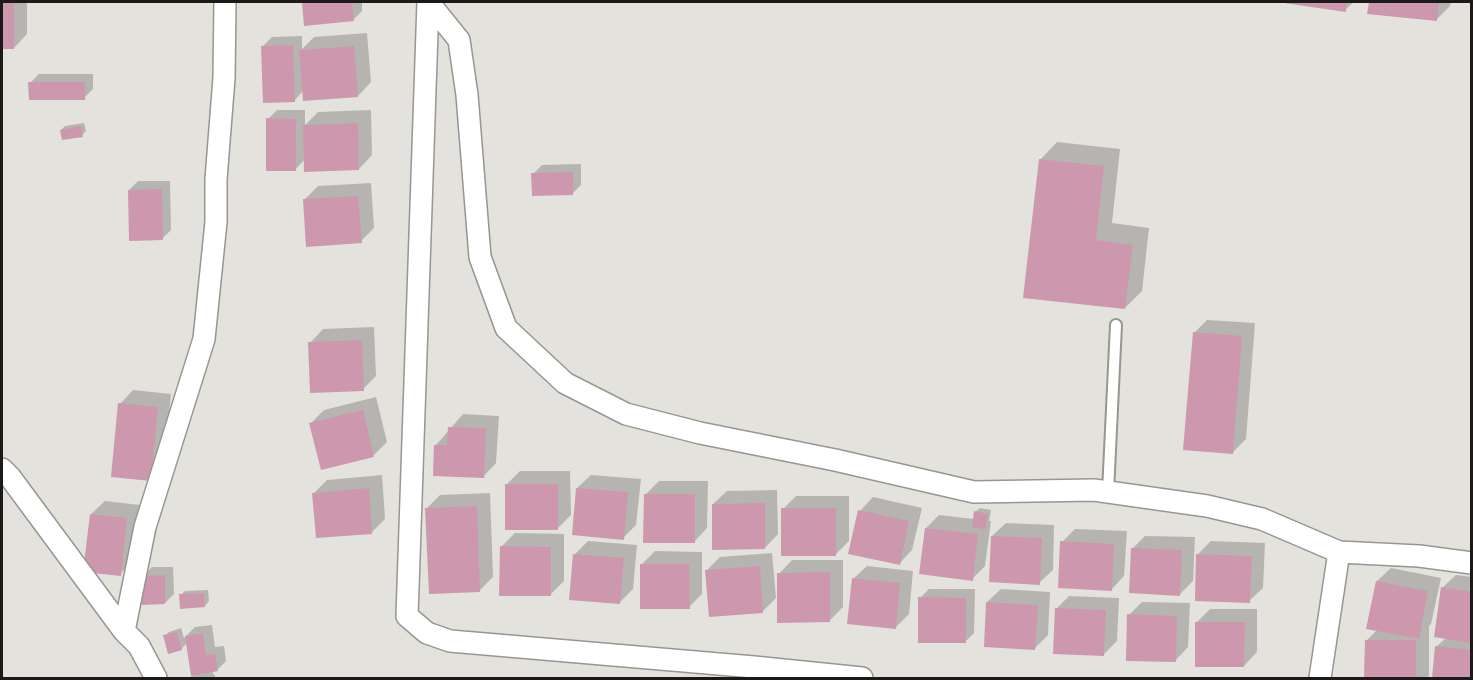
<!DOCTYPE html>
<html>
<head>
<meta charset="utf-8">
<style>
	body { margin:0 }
	#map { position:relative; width:1473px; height:680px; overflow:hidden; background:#e3e2dd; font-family:"DejaVu Sans",sans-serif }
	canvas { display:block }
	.frame { position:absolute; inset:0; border:3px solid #1b1a18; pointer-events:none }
</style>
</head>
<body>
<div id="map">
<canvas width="1473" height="680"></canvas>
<div class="frame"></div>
</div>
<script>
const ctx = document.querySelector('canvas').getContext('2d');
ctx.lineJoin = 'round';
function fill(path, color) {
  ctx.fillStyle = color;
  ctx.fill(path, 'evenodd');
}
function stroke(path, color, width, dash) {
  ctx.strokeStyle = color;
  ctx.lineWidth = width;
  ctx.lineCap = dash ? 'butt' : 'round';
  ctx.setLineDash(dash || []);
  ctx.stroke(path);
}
fill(new Path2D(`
	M2,2H27V34L14,48H2Z
	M303,2H362V11L353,20L305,24Z
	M1277,2H1354L1345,10Z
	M1370,2H1451L1450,6L1437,19L1369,12Z
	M367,33L371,82L358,96L303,91L294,101L263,46L272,37L302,36V49L314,37Z
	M39,74H93V89L84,98L30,83Z
	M277,110H305V125L318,112L371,110L372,155L359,169L305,159L295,170L268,119Z
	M84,123L86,131L82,135L61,130L65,126Z
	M1057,142L1120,149L1112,223L1149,228L1142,291L1125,308L1040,160Z
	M581,164V185L572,194L533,174L542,165Z
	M138,181H170L171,230L162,239L129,190Z
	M371,183L374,228L361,241L304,200L318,186Z
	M1207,320L1255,323L1246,439L1233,452L1194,333Z
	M374,327L376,376L363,389L310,343L323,329Z
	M133,390L171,394L163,466L150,480L120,404Z
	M376,397L387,442L374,455L310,424L324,410Z
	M463,414L499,416L496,463L483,477L436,445Z
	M520,471H570L571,515L557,529L506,485Z
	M382,475L385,519L372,532L314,493L327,480Z
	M591,475L641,479L636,525L623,538L577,488Z
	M659,481H708L707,528L694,542L645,495Z
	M777,490L778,534L765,548L713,504L727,491Z
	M490,493L493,577L480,590L427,508L440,495Z
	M796,496H849V541L835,555L783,509Z
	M873,497L922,508L912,550L899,564L860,511Z
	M105,501L140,505L133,561L120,574L91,514Z
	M980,508L991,510L989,521H991L985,566L972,579L926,528L939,515L974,519L975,512Z
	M1006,523L1054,525L1053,570L1039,583L992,536Z
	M1075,529L1127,531L1124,576L1111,590L1062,542Z
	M515,533L564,534V581L550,595L501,547Z
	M1145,536L1195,537L1193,581L1180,594L1132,549Z
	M588,541L637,545L633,589L620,602L575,554Z
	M1211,541L1265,543L1263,588L1249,601L1198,554Z
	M655,551L702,552V594L689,607L641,565Z
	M772,553L776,598L763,611L707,570L720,557Z
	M792,560H843V607L830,620L779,574Z
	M867,566L913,571L909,614L895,628L853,579Z
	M152,567H173L174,594L165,603L143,576Z
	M1391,568L1441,578L1431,624L1429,626V676L1426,678H1366V641L1377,630V581Z
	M1456,575L1472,577V678H1433L1436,647L1446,638L1442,588Z
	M929,589H975L974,633L965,642L920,598Z
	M1001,589L1050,592L1048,635L1035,648L987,602Z
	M208,590L209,601L205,606L181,595L185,591Z
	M1069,596L1119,598L1117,641L1104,654L1056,609Z
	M1142,602L1190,603L1188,647L1175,661L1129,615Z
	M1210,609H1257V652L1244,666L1197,622Z
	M212,625L215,647L224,646L226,661L217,670L212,671L216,678H186L193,676L187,643L181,649L165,636L169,632L181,628L184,638L195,627Z`), '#0003');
fill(new Path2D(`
	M2,2H14V49H2Z
	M302,2H352L354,21L304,26Z
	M1277,2H1347L1346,12Z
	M1369,2H1439L1437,21L1367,14Z
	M293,45L295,102L263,103L261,46Z
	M354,46L358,97L303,101L299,50Z
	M28,82H85V100H29Z
	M266,118L296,119V171H266Z
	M358,123L359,170L304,172L303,125Z
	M81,126L83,137L62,140L60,130Z
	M1039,159L1104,166L1096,240L1133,245L1125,309L1023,298Z
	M573,172V195L532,196L531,173Z
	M162,189L163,240L129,241L128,190Z
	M358,196L362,243L306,247L303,199Z
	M1193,332L1242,336L1233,454L1183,450Z
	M362,340L364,391L310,393L308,342Z
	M118,403L158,407L151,481L111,477Z
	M363,410L374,457L321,470L309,423Z
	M448,427L486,428L484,478L433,476L434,445H447Z
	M505,484H558V530H505Z
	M369,488L372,534L316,538L312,493Z
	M576,488L628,492L624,540L572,535Z
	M644,494H695V543H643Z
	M765,503V549L712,550V504Z
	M477,506L480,592L429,594L425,508Z
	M781,508H836V556H781Z
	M858,510L909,521L900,565L848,554Z
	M974,511L988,514L985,530L972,527Z
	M90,514L127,518L121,576L83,572Z
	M925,528L978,534L973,581L919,574Z
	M991,536L1042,538L1040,585L989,582Z
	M1060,541L1114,544L1112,591L1058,588Z
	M500,546L551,547V596H499Z
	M1131,548L1182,550L1180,596L1129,593Z
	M573,554L624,558L620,604L569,600Z
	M1196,554L1252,556L1250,603L1195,601Z
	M640,564H689L690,609H640Z
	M760,566L763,613L709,617L705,570Z
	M830,572V622L777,623V573Z
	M165,575V604L142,605L141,576Z
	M852,578L900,583L896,629L847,624Z
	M1376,581L1428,591L1419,639L1366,629Z
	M1441,587L1472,592V643L1434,637Z
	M204,593L205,607L180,609L179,594Z
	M918,597L966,598V643H918Z
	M986,602L1038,605L1035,650L984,647Z
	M1055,608L1106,610L1104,656L1053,654Z
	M1127,614L1177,616L1176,662L1126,661Z
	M1195,622H1245L1244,667H1195Z
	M177,632L182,650L168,654L163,635Z
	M203,633L206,655L215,654L218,671L191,676L185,636Z
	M1365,640H1416V678H1364Z
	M1435,646L1472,650V678H1432Z`), '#cd97ad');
const service = new Path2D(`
	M1108,492L1116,325`);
const minor = new Path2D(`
	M428,2L407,616L427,633L450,641L754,667L862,678
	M429,3L459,40L467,95L480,257L506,328L565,383L626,414L700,433L835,460L974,492L1094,490L1108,492L1207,506L1262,519L1339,552L1419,556L1472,563
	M2,469L10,477L124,631L139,646L156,678
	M124,631L145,527L204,339L216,222V179L224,78L225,2
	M1320,678L1339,552`);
stroke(service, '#979691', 14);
stroke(minor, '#979691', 24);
stroke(service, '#fff', 10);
stroke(minor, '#fff', 21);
</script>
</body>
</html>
